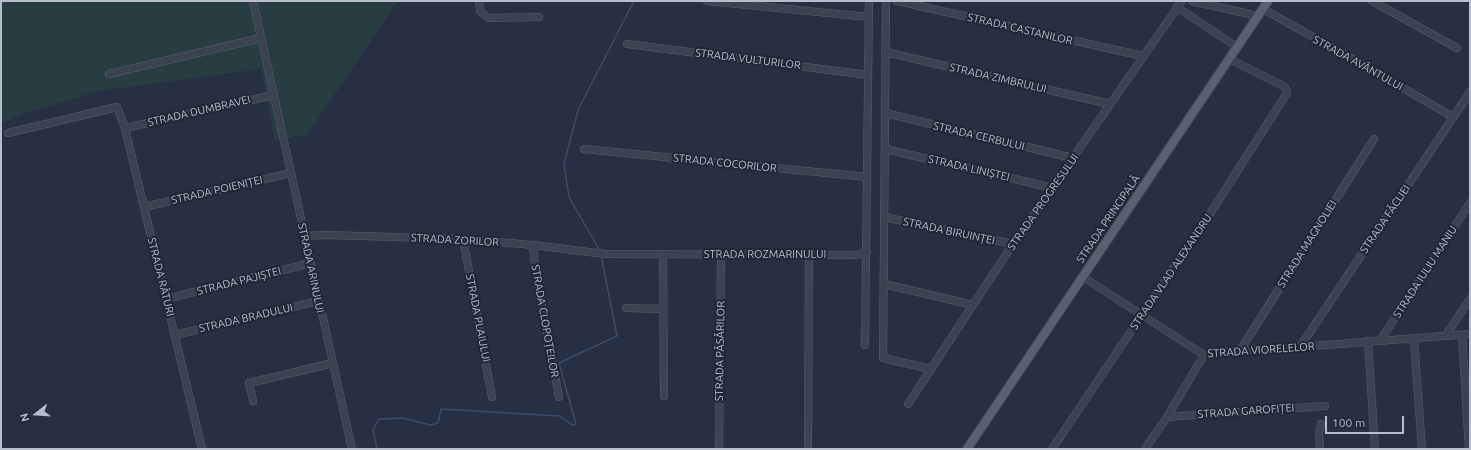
<!DOCTYPE html>
<html>
<head>
<meta charset="utf-8">
<style>
	body { margin:0 }
	#map { position:relative; width:1471px; height:450px; overflow:hidden; background:#263042; font-family:Ubuntu,sans-serif }
	canvas { display:block }
	.frame { position:absolute; inset:0; border:2px solid #b8bdcb; pointer-events:none }
	.north { position:absolute; left:16px; top:394px; width:40px; height:40px; -webkit-text-stroke:3px #1f2737; paint-order:stroke; rotate:253deg; font-size:11px; font-weight:700; line-height:16px; text-align:center; color:#b8bdcb }
	.north::after { content:''; display:block; margin:auto; width:14px; height:18px; background:#b8bdcb; clip-path:polygon(50% 0,100% 100%,50% 72%,0 100%) }
	.scale { position:absolute; left:1325px; top:416px; width:79px; height:18px; box-sizing:border-box; border:2px solid #b8bdcb; border-top:0; padding-left:5px; font-size:12px; line-height:14px; white-space:nowrap; color:#b8bdcb; -webkit-text-stroke:3px #1f2737; paint-order:stroke }
</style>
</head>
<body>
<div id="map">
<canvas width="1471" height="450"></canvas>
<div class="frame"></div>
<div class="north">N</div>
<div class="scale">100 m</div>
</div>
<script>
const ctx = document.querySelector('canvas').getContext('2d');
ctx.lineJoin = 'round';
function fill(path, color) {
  ctx.fillStyle = color;
  ctx.fill(path, 'evenodd');
}
function stroke(path, color, width, dash) {
  ctx.strokeStyle = color;
  ctx.lineWidth = width;
  ctx.lineCap = dash ? 'butt' : 'round';
  ctx.setLineDash(dash || []);
  ctx.stroke(path);
}
function write(font, color, halo, rows, align = 'center') {
  ctx.font = font + ' Ubuntu,sans-serif';
  ctx.lineWidth = 4;
  ctx.setLineDash([]);
  ctx.textBaseline = 'middle';
  ctx.strokeStyle = halo;
  ctx.fillStyle = color;
  for (const [text, x, y, turn = 0] of rows) {
    ctx.save();
    ctx.translate(x, y);
    ctx.rotate((+turn || 0) * Math.PI / 180);
    ctx.textAlign = isNaN(turn) ? turn : align;
    if (halo) ctx.strokeText(text, 0, 0);
    ctx.fillText(text, 0, 0);
    ctx.restore();
  }
}
fill(new Path2D(`
	M1,1H398L307,135L275,140L261,69L98,91L20,115L1,124Z`), '#283d42');
stroke(new Path2D(`
	M600,251L569,197L564,164L578,110L634,1
	M377,449L373,430L379,419L403,418L430,425L438,423L441,409L560,416L572,425L576,424L559,363L617,336L601,255`), '#3c4c6a', 1.5);
const minor = new Path2D(`
	M253,1L352,449
	M479,1L480,11L488,18L539,17
	M707,1L869,17
	M886,1L883,358L931,369
	M897,1L1143,56
	M1192,1L1258,16
	M1372,1L1457,48
	M1177,7L1237,47
	M1263,9L1367,67L1453,117
	M627,44L868,75
	M885,52L1110,104
	M109,74L261,38
	M885,113L1073,158
	M125,128L274,95
	M8,133L117,107L125,128L202,449
	M584,149L867,177
	M885,149L1053,188
	M144,207L291,173
	M884,217L1013,244
	M304,236L326,235L463,239L533,245L605,254L856,255L867,252
	M463,239L492,397
	M533,245L535,268L559,397
	M663,254L664,396
	M1083,277L1204,355L1214,352L1300,347L1470,334
	M884,284L973,305
	M166,299L311,263
	M626,308L663,309
	M175,335L318,301
	M1446,335L1470,299
	M1462,335L1469,449
	M1414,338L1422,449
	M1368,341L1375,449
	M1380,341L1470,203
	M865,345L869,1
	M1300,347L1470,92
	M1241,349L1374,139
	M253,401L249,383L333,363
	M908,404L1013,244L1182,1
	M1167,417L1325,406
	M719,449L721,254
	M808,449L809,254
	M1052,449L1213,209L1287,93L1285,87L1229,59
	M1145,449L1167,417L1204,355
	M1320,449L1319,433L1321,424`);
const major = new Path2D(`
	M967,449L1268,1`);
stroke(minor, '#59606f', 8);
stroke(major, '#444b5b', 10);
stroke(minor, '#3b4251', 7);
stroke(major, '#596171', 8);
write('11px', '#b8bdcb', '#1f2737', [
	["STRADA CASTANILOR",1020,29,13],
	["STRADA VULTURILOR",748,59,7],
	["STRADA AVÂNTULUI",1358,63,29],
	["STRADA ZIMBRULUI",998,78,13],
	["STRADA DUMBRAVEI",199,111,-13],
	["STRADA CERBULUI",979,136,13],
	["STRADA COCORILOR",725,163,6],
	["STRADA LINIȘTEI",969,168,13],
	["STRADA POIENIȚEI",217,190,-13],
	["STRADA PROGRESULUI",1043,202,-55],
	["STRADA PRINCIPALĂ",1108,219,-56],
	["STRADA FĂCLIEI",1385,219,-56],
	["STRADA BIRUINȚEI",949,231,12],
	["STRADA ZORILOR",455,240,3],
	["STRADA MAGNOLIEI",1307,244,-58],
	["STRADA ROZMARINULUI",765,254],
	["STRADA ARINULUI",311,268,78],
	["STRADA VLAD ALEXANDRU",1171,272,-56],
	["STRADA IULIU MANIU",1425,272,-57],
	["STRADA RÂTURI",161,277,76],
	["STRADA PAJIȘTEI",239,281,-14],
	["STRADA BRADULUI",246,318,-13],
	["STRADA PLAIULUI",478,318,79],
	["STRADA CLOPOȚEILOR",545,321,80],
	["STRADA VIORELELOR",1261,350,-4],
	["STRADA PĂSĂRILOR",720,351,-89],
	["STRADA GAROFIȚEI",1246,411,-4]
]);
</script>
</body>
</html>
